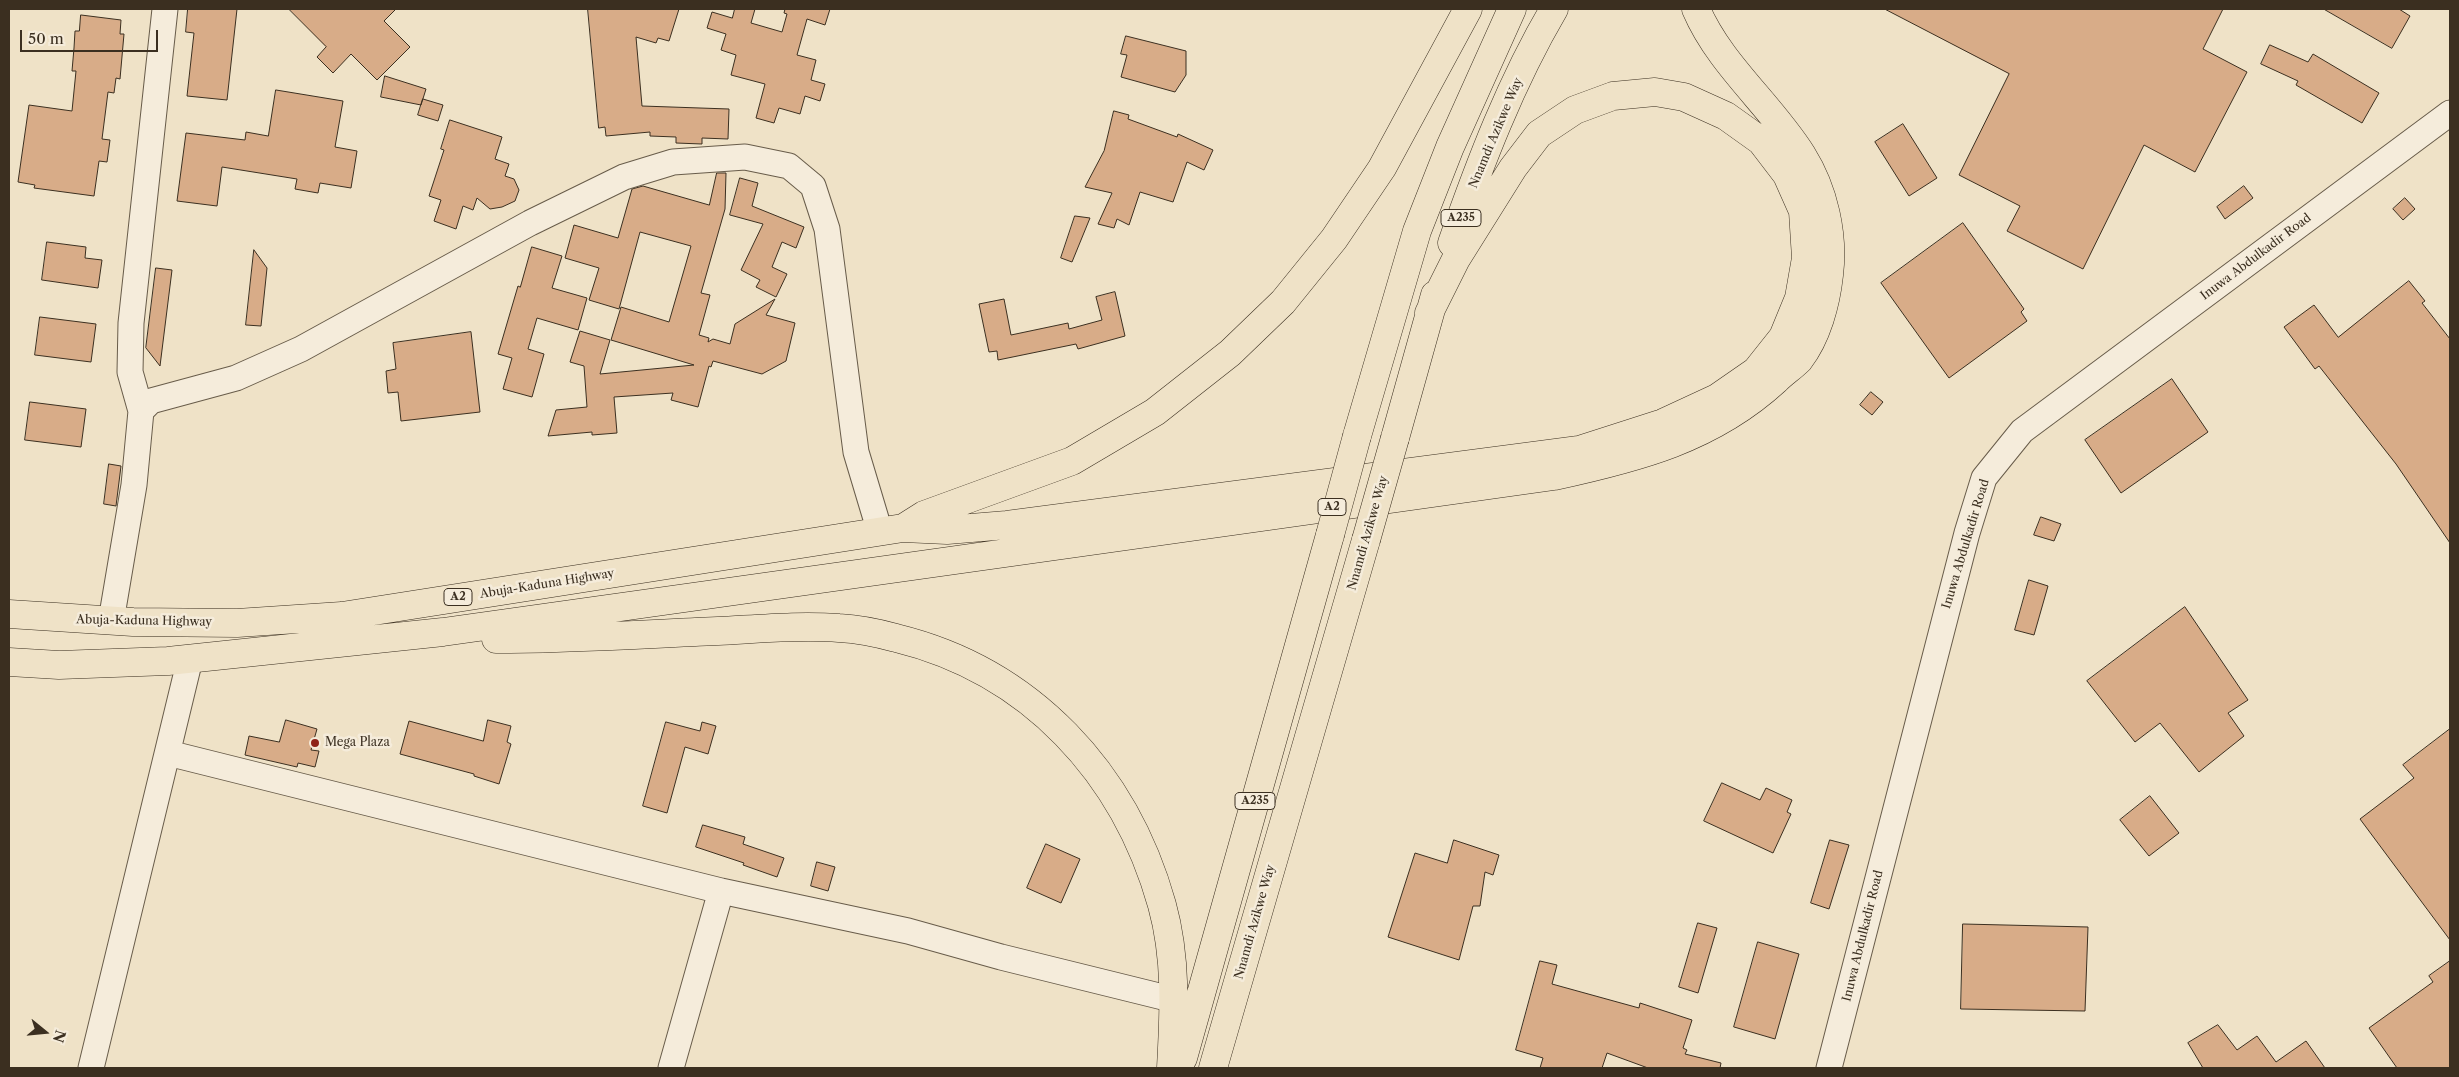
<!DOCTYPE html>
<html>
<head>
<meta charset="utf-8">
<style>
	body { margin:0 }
	#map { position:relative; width:2459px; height:1077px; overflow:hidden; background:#efe2c7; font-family:"Libre Caslon Text",serif }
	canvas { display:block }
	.frame { position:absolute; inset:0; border:10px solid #3b2f20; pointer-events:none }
	.north { position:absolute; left:20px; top:1007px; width:50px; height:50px; -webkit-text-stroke:4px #f5ecdb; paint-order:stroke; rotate:107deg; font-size:14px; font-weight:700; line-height:20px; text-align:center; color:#3b2f20 }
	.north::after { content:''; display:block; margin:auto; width:18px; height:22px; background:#3b2f20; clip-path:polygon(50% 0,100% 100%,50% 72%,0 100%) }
	.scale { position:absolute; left:20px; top:30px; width:138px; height:22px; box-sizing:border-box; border:2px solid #3b2f20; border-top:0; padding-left:6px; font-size:15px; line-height:18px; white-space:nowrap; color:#3b2f20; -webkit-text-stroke:4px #f5ecdb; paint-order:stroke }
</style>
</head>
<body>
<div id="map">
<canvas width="2459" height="1077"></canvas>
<div class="frame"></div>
<div class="north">N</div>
<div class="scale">50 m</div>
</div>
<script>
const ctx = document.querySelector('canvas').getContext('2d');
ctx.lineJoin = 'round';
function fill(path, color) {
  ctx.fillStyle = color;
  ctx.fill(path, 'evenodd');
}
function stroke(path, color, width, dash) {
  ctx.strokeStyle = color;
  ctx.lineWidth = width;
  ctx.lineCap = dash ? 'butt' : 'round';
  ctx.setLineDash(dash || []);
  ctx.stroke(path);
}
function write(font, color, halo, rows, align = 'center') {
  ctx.font = font + ' "Libre Caslon Text",serif';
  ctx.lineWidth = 5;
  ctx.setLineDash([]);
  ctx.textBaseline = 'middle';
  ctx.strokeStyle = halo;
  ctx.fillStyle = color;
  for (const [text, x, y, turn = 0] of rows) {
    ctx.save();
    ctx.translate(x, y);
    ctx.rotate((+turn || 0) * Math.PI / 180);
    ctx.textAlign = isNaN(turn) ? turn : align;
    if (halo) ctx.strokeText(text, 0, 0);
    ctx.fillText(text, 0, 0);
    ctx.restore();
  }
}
const building = new Path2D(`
	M188,9H237L227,100L187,96L194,33L186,32Z
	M289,9H396L384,21L410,47L377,80L351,54L333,73L317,57L326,47Z
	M588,9H679L669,41L658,38L656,43L636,37L642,106L729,109L728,139L702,138V144L676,143V137L650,136V132L606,136L605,127L599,128Z
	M735,9H755L751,23L782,32L787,14L784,13L785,9H830L825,25L807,19L797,55L816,60L811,80L825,84L820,101L805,96L800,114L779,108L774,123L756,118L765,84L731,75L736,55L721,50L726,34L707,28L712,12L732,18Z
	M1885,9H2223L2203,49L2247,72L2195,172L2144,145L2083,269L2007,231L2020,206L1959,175L2009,74Z
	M2324,9H2399L2410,16L2392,48Z
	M81,15L121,20L120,34H124L120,79L116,78L114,93L108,92L102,139L110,140L107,162L99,161L94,196L34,188L35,185L18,182L29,105L72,111L76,71H72L74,48L75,31H79Z
	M1126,36L1186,51V75L1175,92L1121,77L1127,55L1121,54Z
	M2270,45L2308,62L2313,54L2379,93L2362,123L2296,85L2298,81L2261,64Z
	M385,76L426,89L421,105L381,97Z
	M276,90L343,101L335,147L357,151L351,188L320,183L318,193L295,189L297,179L222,167L217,206L177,201L186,133L245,140L246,132L268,136Z
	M423,99L443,105L438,121L418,115Z
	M1114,111L1129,115L1128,119L1177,137L1178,134L1213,150L1204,170L1187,162L1173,202L1140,192L1129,225L1117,219L1114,228L1098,224L1112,193L1085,187L1104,151Z
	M450,120L502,137L495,159L509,164L505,176L514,179L519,190L515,201L502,207L490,209L477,198L473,210L463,206L456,229L434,221L441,200L429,196L444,150L441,149Z
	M1903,124L1937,178L1909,196L1875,142Z
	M717,173H726L725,209L701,293L710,295L699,335L709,338L708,342L713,339L730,344L735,324L775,299L766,315L795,323L786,361L762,374L713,361L711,367L709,366L698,407L671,400L673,393L614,397L617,433L592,435V432L548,436L556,410L587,407L584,366L570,362L580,331L610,340L600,374L694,365L611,340L621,307L669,322L691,246L640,232L619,309L589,300L599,268L565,258L574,225L618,238L632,189L643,186L709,205Z
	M740,178L758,183L752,206L804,227L796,248L782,242L772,267L787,274L776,297L756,287L760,280L741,270L763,224L730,215Z
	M2244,186L2253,198L2225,219L2217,207Z
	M2405,198L2415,209L2403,220L2393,209Z
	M1075,216L1090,218L1072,262L1061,258Z
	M1963,223L2024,309L2021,312L2027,321L1949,378L1881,283Z
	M47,242L86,247L85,258L102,260L98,288L42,280Z
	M532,247L562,256L552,288L587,298L578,330L537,318L528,349L544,354L532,397L503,389L512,358L498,354L518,286L520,287Z
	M254,250L267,268L261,326L246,325Z
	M156,268L172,270L160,366L146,348Z
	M2409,281L2425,301L2422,303L2450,339V543L2396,464L2319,366L2315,369L2284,327L2314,305L2338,337Z
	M1115,292L1125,336L1078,349L1076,344L998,360L997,351L989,352L979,304L1004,299L1011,335L1068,323L1069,329L1102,320L1096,297Z
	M40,317L96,324L91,362L35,355Z
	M471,332L480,412L401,421L398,392L388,393L386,371L396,369L393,343Z
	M2172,379L2208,432L2121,493L2085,440Z
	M1871,392L1883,402L1872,415L1860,405Z
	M30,402L86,409L81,447L25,440Z
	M109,464L121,466L116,506L104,504Z
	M2041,517L2061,524L2054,541L2034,535Z
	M2029,580L2048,586L2034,635L2015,630Z
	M2185,607L2248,700L2228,713L2244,736L2199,772L2160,723L2135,742L2087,681Z
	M286,720L317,729L311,750L319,751L315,767L298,763L297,767L245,755L249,736L279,742Z
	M488,720L511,726L507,742L511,744L499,784L474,776V774L400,754L409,721L483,741Z
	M666,722L700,731L702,722L716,726L708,754L685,747L667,813L643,806Z
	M2450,729V940L2360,819L2414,778L2403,765Z
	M1722,783L1760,800L1766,788L1792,800L1787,812L1791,814L1773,853L1704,821Z
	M2150,796L2179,833L2149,856L2120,820Z
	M703,825L745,837L743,844L784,858L777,877L743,865L744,863L696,847Z
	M1454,840L1499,855L1493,875L1485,872L1480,906H1473L1459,960L1388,937L1415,853L1447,863Z
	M1830,840L1849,845L1829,909L1811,903Z
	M1046,844L1080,859L1061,903L1027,888Z
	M817,862L835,867L828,891L811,886Z
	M1698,923L1717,928L1698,993L1679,987Z
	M1963,924L2088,927L2085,1011L1961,1009Z
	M1758,942L1799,954L1775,1039L1734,1027Z
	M1540,961L1557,965L1552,984L1639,1008L1640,1003L1692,1020L1683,1048L1687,1050L1685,1054L1721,1063L1720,1068H1648L1607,1053L1602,1068H1540L1543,1058L1516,1050Z
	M2450,961V1068H2397L2369,1028L2433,982L2429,976Z
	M2218,1025L2237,1050L2257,1036L2276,1062L2306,1041L2325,1068H2203L2188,1043Z`);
fill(building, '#d8ac88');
stroke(building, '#3b2f20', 1);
const minor = new Path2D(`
	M141,411L151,401L236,378L301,349L530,223L624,177L673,162L745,157L789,166L813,186L827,229L856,452L880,532
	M111,621L134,485L141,411L130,372L131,323L165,9
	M168,753L721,891L908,931L1001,957L1175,1000
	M91,1068L190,659
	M671,1068L721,891
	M1829,1068L1967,533L1984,478L2022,431L2450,113`);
const highway = new Path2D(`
	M1452,243C1480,163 1511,82 1554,9
	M1357,436L1417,231L1450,147L1512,9
	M1395,438L1435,295
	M905,527L924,515L1072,461L1155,412L1230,353L1283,302L1334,239L1382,168L1468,9
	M9,614L133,622L237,623L342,616L903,528L947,530L1007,525L1579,450L1663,423L1717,398L1756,371L1783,337L1799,298L1806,258L1803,211L1787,175L1761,141L1726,116L1684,97L1655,92L1613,96L1575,110L1539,134L1513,168L1456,259L1429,313
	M496,639C571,639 644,634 718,631C758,629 799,625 839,628C858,629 878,633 896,638C1031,671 1125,773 1162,905C1177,959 1174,1013 1171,1068
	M9,662L59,665L168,661L443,632L1554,476C1637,458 1712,439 1776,380C1783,373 1792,367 1799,360C1817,337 1826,303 1829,275C1834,235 1824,190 1802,155C1770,104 1720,65 1696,9
	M1183,1058L1330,535
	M1213,1068L1366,540`);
stroke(minor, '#685c4a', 27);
stroke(highway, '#3b2f20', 29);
stroke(minor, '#f5ecdb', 25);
stroke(highway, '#efe2c7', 28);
const highwayBridge = new Path2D(`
	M1330,535L1357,436
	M1366,540L1395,438`);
stroke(highwayBridge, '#3b2f20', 29, []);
stroke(highwayBridge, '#efe2c7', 28);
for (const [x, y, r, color] of [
	[315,743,5,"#8f2418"]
]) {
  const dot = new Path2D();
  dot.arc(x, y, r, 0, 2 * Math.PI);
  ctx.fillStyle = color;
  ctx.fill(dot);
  stroke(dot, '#f5ecdb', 2);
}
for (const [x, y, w] of [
	[1461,218,40],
	[1332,507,28],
	[458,597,28],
	[1255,801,40]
]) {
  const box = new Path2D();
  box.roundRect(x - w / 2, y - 8.5, w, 17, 4);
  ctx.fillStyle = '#f5ecdb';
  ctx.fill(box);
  stroke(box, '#3b2f20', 1);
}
write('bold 11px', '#3b2f20', null, [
	["A235",1461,218],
	["A2",1332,507],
	["A2",458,597],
	["A235",1255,801]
]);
write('12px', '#3b2f20', '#f5ecdb', [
	["Nnamdi Azikwe Way",1496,133,-67],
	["Inuwa Abdulkadir Road",2256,257,-37],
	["Nnamdi Azikwe Way",1368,533,-74],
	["Inuwa Abdulkadir Road",1966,544,-73],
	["Abuja-Kaduna Highway",547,584,-9],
	["Abuja-Kaduna Highway",144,621,1],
	["Nnamdi Azikwe Way",1255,922,-74],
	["Inuwa Abdulkadir Road",1863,936,-76]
]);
write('12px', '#3b2f20', '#f5ecdb', [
	["Mega Plaza",325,743]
], 'left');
</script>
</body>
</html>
